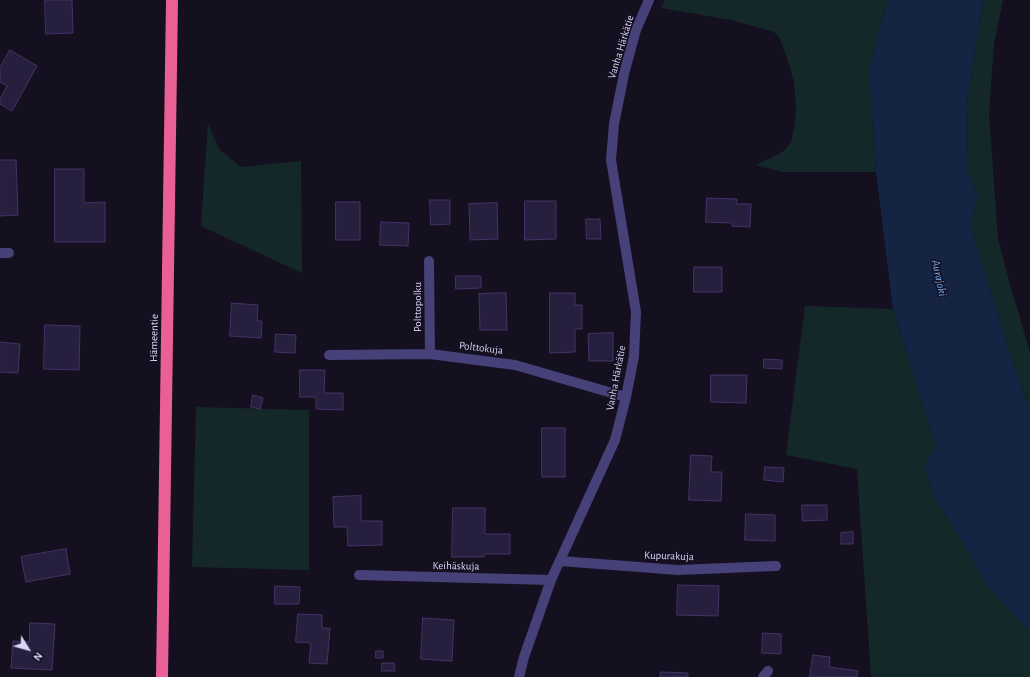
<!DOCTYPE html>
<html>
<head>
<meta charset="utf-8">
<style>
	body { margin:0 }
	#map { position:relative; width:1030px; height:677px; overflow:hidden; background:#141020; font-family:"Alegreya Sans",sans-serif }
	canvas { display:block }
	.north { position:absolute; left:8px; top:629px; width:40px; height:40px; -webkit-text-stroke:3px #141020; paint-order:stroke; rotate:127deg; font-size:11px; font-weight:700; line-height:16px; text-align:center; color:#dbd5f9 }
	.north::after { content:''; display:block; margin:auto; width:14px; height:18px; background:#dbd5f9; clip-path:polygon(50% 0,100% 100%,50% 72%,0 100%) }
</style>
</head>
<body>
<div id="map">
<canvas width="1030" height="677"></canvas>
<div class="north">N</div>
</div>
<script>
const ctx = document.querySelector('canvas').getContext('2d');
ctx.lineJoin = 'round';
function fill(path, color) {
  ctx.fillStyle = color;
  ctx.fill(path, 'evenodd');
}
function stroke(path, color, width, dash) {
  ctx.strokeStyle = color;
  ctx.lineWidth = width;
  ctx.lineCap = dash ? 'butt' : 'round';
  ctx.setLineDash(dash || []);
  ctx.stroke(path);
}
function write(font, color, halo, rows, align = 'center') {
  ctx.font = font + ' "Alegreya Sans",sans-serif';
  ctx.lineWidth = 3;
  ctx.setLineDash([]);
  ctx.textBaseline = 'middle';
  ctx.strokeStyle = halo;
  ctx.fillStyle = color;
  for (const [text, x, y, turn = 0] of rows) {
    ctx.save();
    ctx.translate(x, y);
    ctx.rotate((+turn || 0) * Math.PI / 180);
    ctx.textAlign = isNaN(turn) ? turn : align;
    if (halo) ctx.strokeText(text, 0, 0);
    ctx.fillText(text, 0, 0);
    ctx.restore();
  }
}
fill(new Path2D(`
	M665,0H888L869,68L876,172H783L756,165L773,157L784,151L791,142L795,124L796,107L794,82L788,61L780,39L774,32L731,20L661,8Z
	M983,0H1003L994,44L989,114L998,239L1009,281L1030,352V411L1009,351L970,224L978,197L968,172L967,102Z
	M208,124L220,150L241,167L301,161L302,273L201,226Z
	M805,306L893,309L936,447L925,465L933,494L960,538L986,584L1030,632V677H871L857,469L786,455Z
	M196,407L309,410V570L192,567Z`), '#142829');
fill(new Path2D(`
	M888,0H983L967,102L968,172L978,197L970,224L1009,351L1030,411V632L986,584L960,538L933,494L925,465L936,447L893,309L876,172L869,68Z`), '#162444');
const building = new Path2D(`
	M45,0H72L73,33L46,34Z
	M10,50L37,66L12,111L0,104V99L7,86L0,82V68Z
	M0,160H16L18,215L0,216Z
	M55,169H84V203L105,202V242H55Z
	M707,198L737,199V204H751L750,227L732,226V223L706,222Z
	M430,200H450V224L431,225Z
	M525,201H556V239L525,240Z
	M336,202H360V240H336Z
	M497,203L498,239L470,240L469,204Z
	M586,219H600L601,239H587Z
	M381,222L409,223L408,246L380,245Z
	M694,267H722V292H694Z
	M456,276H481V288L456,289Z
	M506,293L507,330H480L479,294Z
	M550,293H575V305H582V329H575V352L550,353Z
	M232,303L258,305L257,321H262L261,338L230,336Z
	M45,325L80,326L79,370L44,369Z
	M613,333V361H589L588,334Z
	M276,334L296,335L295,353L275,352Z
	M0,342L20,344L18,373L0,372Z
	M764,359L782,360V369L764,368Z
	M300,370H325L324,393H343V410L316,409V397H300Z
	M711,375H747L746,403L711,402Z
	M253,395L263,398L260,409L251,407Z
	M542,428H565V477H542Z
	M691,455L712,456L711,472H722L721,501L689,500Z
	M765,467L784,468L783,482L764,480Z
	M361,496V521H382V545L348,546L347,527H334L333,497Z
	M802,505H827V520L803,521Z
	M453,508H485V534H510V554H484V557H452Z
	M746,514L775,515V541L745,540Z
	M853,532V544H841V533Z
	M66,549L70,574L26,582L21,557Z
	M678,585L719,586L718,616L677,615Z
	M275,586L300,587L299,604H275Z
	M298,614L322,615V628H330L327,664L309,663L311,643L296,642Z
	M423,618L454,620L452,661L421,659Z
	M30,623L55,624L52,670L11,668L13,641L29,642Z
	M763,633L781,634V654L762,653Z
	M376,651H383V658H376Z
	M813,655L830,657L829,667L858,671L857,677H810Z
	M382,663H394L395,671H382Z
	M661,672L688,673V677H660Z`);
fill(building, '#271f3e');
stroke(building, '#423467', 1);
stroke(new Path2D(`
	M560,561L678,570L776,566`), '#474179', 10);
stroke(new Path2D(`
	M0,253H9
	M429,261L430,354
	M329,355L430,354L515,365L626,397
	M359,575L551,580
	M519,677L524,657L551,580L615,440L626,397L634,356L636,312L611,160L614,124L624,74L636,30L649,0
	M763,677L768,671`), '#474179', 10);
stroke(new Path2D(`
	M162,677L172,0`), '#e96097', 12);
write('11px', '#dbd5f9', '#141020', [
	["Vanha Härkätie",621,47,-73],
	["Polttopolku",418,307,-90],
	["Hämeentie",154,338,-89],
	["Polttokuja",481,348,7],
	["Vanha Härkätie",616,378,-79],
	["Kupurakuja",669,556,2],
	["Keihäskuja",456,566,1]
]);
write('italic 12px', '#70a9eb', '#141020', [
	["Aurajoki",939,278,78]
]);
</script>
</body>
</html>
